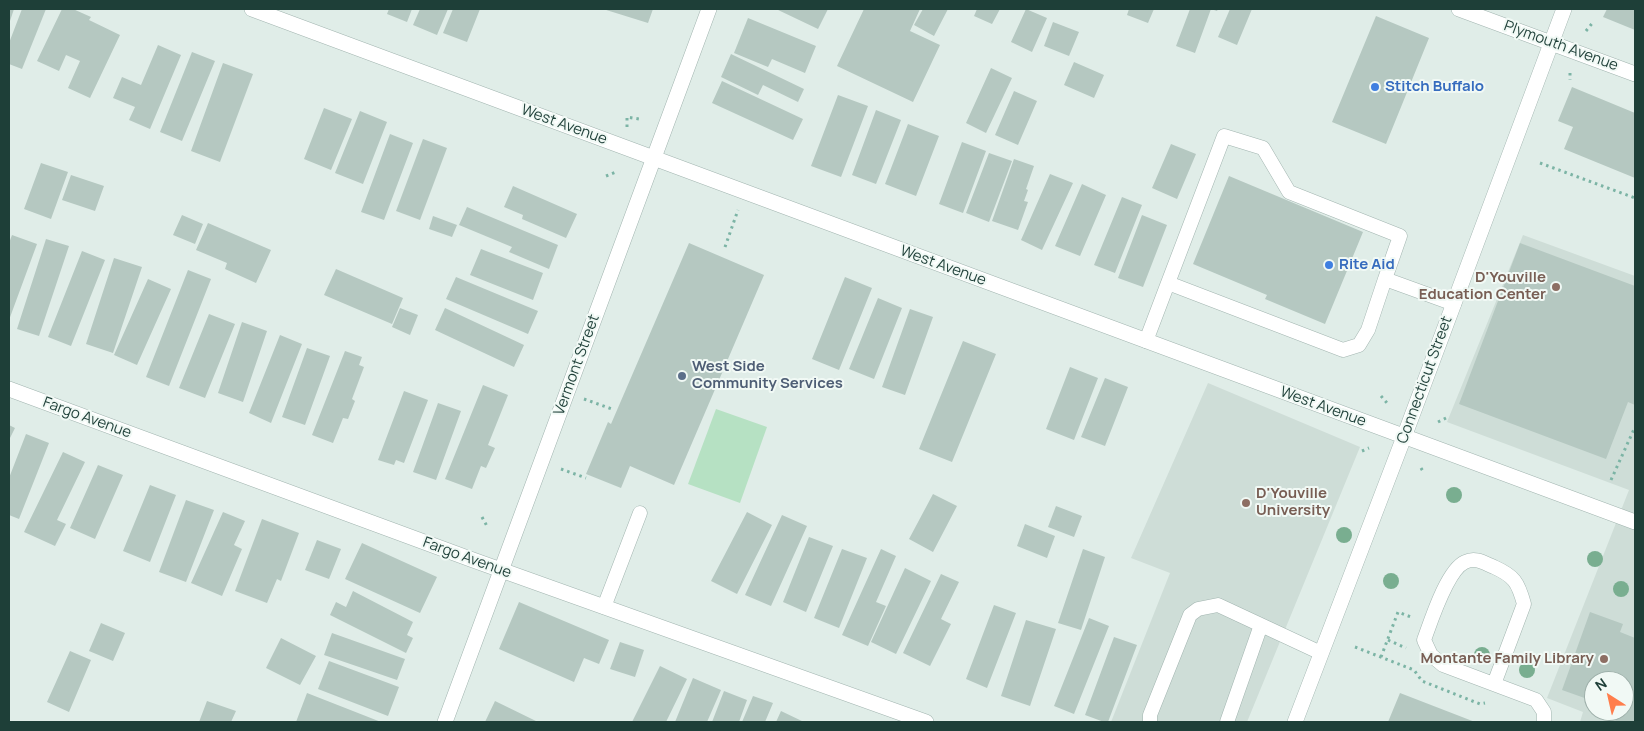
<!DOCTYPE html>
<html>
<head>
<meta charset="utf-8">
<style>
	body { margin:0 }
	#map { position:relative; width:1644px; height:731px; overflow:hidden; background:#e0ede8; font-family:Manrope,sans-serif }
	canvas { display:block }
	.frame { position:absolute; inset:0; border:10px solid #1e3f38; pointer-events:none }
	.north { position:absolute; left:1584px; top:671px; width:50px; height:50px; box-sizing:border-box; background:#f1f9f5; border:1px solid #9dafa9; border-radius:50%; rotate:325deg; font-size:14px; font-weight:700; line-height:20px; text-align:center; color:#1e3f38 }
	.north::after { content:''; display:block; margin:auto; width:18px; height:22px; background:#ff7e4c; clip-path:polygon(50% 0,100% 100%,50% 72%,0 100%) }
</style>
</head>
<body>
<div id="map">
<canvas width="1644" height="731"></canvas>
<div class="frame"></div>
<div class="north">N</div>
</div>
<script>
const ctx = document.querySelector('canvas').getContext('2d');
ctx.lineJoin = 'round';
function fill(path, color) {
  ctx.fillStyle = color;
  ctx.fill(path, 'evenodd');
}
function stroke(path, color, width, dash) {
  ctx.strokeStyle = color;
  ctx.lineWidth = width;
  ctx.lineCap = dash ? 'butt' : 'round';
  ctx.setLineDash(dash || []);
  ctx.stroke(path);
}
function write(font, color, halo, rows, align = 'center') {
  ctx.font = font + ' Manrope,sans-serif';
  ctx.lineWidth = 4;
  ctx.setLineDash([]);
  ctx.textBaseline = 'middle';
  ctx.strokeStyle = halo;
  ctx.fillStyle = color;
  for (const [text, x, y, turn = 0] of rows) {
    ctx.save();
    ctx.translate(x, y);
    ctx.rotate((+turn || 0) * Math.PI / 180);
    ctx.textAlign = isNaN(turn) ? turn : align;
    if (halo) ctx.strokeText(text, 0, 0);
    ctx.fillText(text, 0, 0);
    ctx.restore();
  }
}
fill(new Path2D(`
	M1523,235L1635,276V722H1580L1583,712L1547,698L1629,490L1447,422ZM1594,681H1624V711H1594Z
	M1208,383L1360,447L1247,722H1111L1170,573L1131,558Z`), '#ceddd7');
fill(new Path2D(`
	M716,409L767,427L740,503L688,484Z`), '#b6e1c3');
fill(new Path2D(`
	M9,9H14L9,24Z
	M22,9H46L22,69L9,64V43Z
	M62,9H73L91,17L89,20L120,35L90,98L68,88L80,61L66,55L59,71L37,61Z
	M389,9H412L407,22L387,14Z
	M420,9H448L437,35L413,25Z
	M453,9H480L467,42L443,33Z
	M603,9H653L648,23Z
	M776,9H828L818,29Z
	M864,9H920L910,31L940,45L913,102L837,66Z
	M923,9H948L934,36L914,25Z
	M977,9H1000L992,24L974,16Z
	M1026,9L1047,18L1032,52L1011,42Z
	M1129,9H1154L1148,23L1127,15Z
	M1190,9H1218L1217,11L1211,9L1195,53L1176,46Z
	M1230,9H1252L1237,45L1218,37Z
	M1607,9H1635V30L1603,17Z
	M1376,16L1429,38L1386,144L1332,122Z
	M748,18L816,46L805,73L772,59L768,67L734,53Z
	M1053,22L1079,32L1069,56L1044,46Z
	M158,45L181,55L150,129L129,120L135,107L113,98L122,77L141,85Z
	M192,52L215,61L182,141L160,132Z
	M731,54L804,89L798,102L763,85L758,95L721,77Z
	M1074,62L1104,75L1094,98L1064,85Z
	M223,63L253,74L220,162L191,151Z
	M991,68L1012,78L986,133L966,123Z
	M722,81L803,119L793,140L712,103Z
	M1572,87L1635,113V178L1564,149L1573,127L1558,121Z
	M1014,91L1037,101L1018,145L995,135Z
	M838,95L868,106L841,177L811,166Z
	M324,108L352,119L331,170L304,159Z
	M876,110L901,120L876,184L852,175Z
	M360,111L387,122L363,184L335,173Z
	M908,124L939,136L916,196L885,184Z
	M390,134L413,143L384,220L361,212Z
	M423,139L447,148L420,220L396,211Z
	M962,142L986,151L963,213L939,204Z
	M1171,144L1196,154L1177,199L1152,188Z
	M989,153L1012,161L989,222L966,213Z
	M1014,159L1034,166L1026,189L1028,190L1024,201L1028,202L1018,230L992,221Z
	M41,163L68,172L51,219L24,209Z
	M1050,174L1073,183L1042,250L1021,240Z
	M71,175L104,186L95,211L62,200Z
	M1229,176L1363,232L1325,324L1265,299L1267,295L1193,264Z
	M1082,184L1106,195L1080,256L1055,246Z
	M513,186L577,214L566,238L522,219L523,215L504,207Z
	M1122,197L1142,205L1115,273L1094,265Z
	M467,207L558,245L549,269L509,252L512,247L459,225Z
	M182,215L203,224L195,244L173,235Z
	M1142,215L1167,225L1143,287L1118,278Z
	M433,216L457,225L452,237L429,229Z
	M208,223L271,250L256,283L225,269L227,263L196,250Z
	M12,235L37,244L9,320V243Z
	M46,239L69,246L39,336L17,329Z
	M689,243L764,275L674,485L630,466L621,488L586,474L608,422L611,424Z
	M1520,243L1635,286V405L1628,402L1606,459L1459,404Z
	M481,249L543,273L533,300L470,275Z
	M82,251L105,260L71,346L48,337Z
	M114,258L142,267L113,353L86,344Z
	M336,269L403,298L392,324L324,295Z
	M188,270L211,279L169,386L146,377Z
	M456,277L538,311L528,334L446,299Z
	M845,277L872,288L839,370L812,359Z
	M148,279L171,289L137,365L114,355Z
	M878,298L902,308L874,379L849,369Z
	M400,308L418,315L410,335L392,327Z
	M445,308L524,345L514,367L435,330Z
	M910,309L933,317L905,395L882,387Z
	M209,314L235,324L205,398L179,388Z
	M242,322L267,331L243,402L218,393Z
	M280,335L302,344L271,423L249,413Z
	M963,341L996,354L952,462L919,449Z
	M307,348L330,356L305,425L282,417Z
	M345,351L362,357L359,365L364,367L352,399L355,401L348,419L343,418L333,443L312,435Z
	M1070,367L1098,378L1074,440L1046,429Z
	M1105,378L1128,387L1105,446L1081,437Z
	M483,385L508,395L488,445L495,448L486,468L481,466L472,489L445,479Z
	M404,391L428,400L404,463L396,460L394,465L378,460Z
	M438,403L461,411L436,480L413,472Z
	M9,425L15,428L9,440Z
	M26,434L49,443L19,519L9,515V478Z
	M63,452L85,462L57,520L66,524L55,546L24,532Z
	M98,465L123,475L95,539L70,528Z
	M150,485L176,495L150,562L123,551Z
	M933,494L957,506L933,552L909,539Z
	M186,500L214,510L186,582L159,572Z
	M1056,506L1082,516L1074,537L1048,527Z
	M223,512L245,521L234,545L242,549L222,596L191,583Z
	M747,512L772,525L737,594L711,581Z
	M782,515L807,526L771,606L745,595Z
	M262,519L299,533L281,581L277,579L267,603L235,591Z
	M1025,524L1055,536L1047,558L1017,546Z
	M809,537L833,546L806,612L783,602Z
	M317,540L341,549L329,579L305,570Z
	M362,543L437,577L420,613L345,579Z
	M842,549L867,558L839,628L814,618Z
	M881,549L896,556L876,602L886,606L868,646L842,635Z
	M1083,549L1105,557L1081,630L1058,623Z
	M905,568L931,581L896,654L871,642Z
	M941,574L959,582L941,619L951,624L930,666L903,653Z
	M353,591L413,622L407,635L413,638L406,653L330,615L336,602L346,607Z
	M519,602L609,640L599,664L584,658L574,682L499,649Z
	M994,605L1016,613L987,688L966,679Z
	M1590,612L1623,624L1620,632L1635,638V722H1615L1619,711H1624V681H1594L1593,701L1562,690Z
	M1089,618L1109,626L1074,714L1054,706Z
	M1026,620L1056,629L1030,706L1001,696Z
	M101,623L125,633L113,661L89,651Z
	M332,633L405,659L397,680L324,655Z
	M1114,637L1137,645L1108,722H1104L1085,715Z
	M281,638L316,656L300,685L266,668Z
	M620,642L644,650L635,677L610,669Z
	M70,651L91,660L69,712L47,702Z
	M329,661L399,687L388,716L318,689Z
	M660,666L687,679L666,722H632Z
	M693,678L721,690L707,722H675Z
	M724,691L747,700L739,722H712Z
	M307,693L381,722H296Z
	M1400,693L1475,722H1388Z
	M753,696L773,703L765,722H742Z
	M207,701L236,711L231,722H199Z
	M495,701L538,722H485Z
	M781,711L804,722H776Z`), '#b5c8c1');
const service = new Path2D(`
	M1168,283L1224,136L1263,148L1289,192L1400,236L1385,279
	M1146,341L1168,283L1343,350L1359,345L1368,330L1385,279L1454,304
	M604,607L640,513
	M1494,684L1524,604C1518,582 1514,576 1494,567C1484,563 1476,557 1465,562C1447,570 1431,621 1424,640L1431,655L1443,665L1536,700L1544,712V722
	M1150,722V715L1190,615L1198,609L1218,605L1321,653
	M1227,722L1261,625`);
const minor = new Path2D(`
	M252,9L1635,522
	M1459,9L1635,74
	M9,389L473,560L926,722
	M445,722L709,9
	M1295,722L1404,437L1564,9`);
stroke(service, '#a2b5b0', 15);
stroke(minor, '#a2b5b0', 16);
stroke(new Path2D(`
	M1586,31L1594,21
	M1570,73V80
	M627,127V117L639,119
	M1540,163L1635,198
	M606,176L616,172
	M725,247L738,210
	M1381,396L1387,403
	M584,399L612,409
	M1438,422L1446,418
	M1362,451L1369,448
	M1421,468L1424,473
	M561,469L586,478
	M1611,480L1635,427
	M482,517L488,528
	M1388,640L1406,648
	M1355,647L1414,670L1422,681L1480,704L1485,703
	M1381,657L1398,612L1411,617`), '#7cb4a5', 3, [2.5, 4]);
stroke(service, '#fff', 14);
stroke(minor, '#fff', 15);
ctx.fillStyle = '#79ae90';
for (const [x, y] of [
	[1454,495],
	[1344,535],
	[1595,559],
	[1391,581],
	[1621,589],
	[1482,655],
	[1527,670]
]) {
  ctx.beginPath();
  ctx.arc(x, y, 8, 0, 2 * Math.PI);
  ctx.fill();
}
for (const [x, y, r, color] of [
	[1375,87,5,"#3f7fe0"],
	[1329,265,5,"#3f7fe0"],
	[1556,287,5,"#8d6e63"],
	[682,376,5,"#5c6f8a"],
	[1246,503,5,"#8d6e63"],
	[1604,659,5,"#8d6e63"]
]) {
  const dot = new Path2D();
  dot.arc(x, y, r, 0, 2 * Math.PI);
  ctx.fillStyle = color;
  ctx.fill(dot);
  stroke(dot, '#f1f9f5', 2);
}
write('15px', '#1e3f38', '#f1f9f5', [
	["Plymouth Avenue",1561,46,20],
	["West Avenue",564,125,20],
	["West Avenue",943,266,20],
	["Vermont Street",577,365,-70],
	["Connecticut Street",1425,380,-70],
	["West Avenue",1323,407,20],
	["Fargo Avenue",87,418,20],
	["Fargo Avenue",467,558,20]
]);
write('bold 15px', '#366cbe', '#f1f9f5', [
	["Stitch Buffalo",1385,87],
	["Rite Aid",1339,265]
], 'left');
write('bold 15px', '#785e54', '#f1f9f5', [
	["D'Youville",1546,278],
	["Education Center",1546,295],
	["D'Youville",1256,494,"left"],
	["University",1256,511,"left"],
	["Montante Family Library",1594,659]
], 'right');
write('bold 15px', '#4e5e75', '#f1f9f5', [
	["West Side",692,367],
	["Community Services",692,384]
], 'left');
</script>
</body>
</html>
